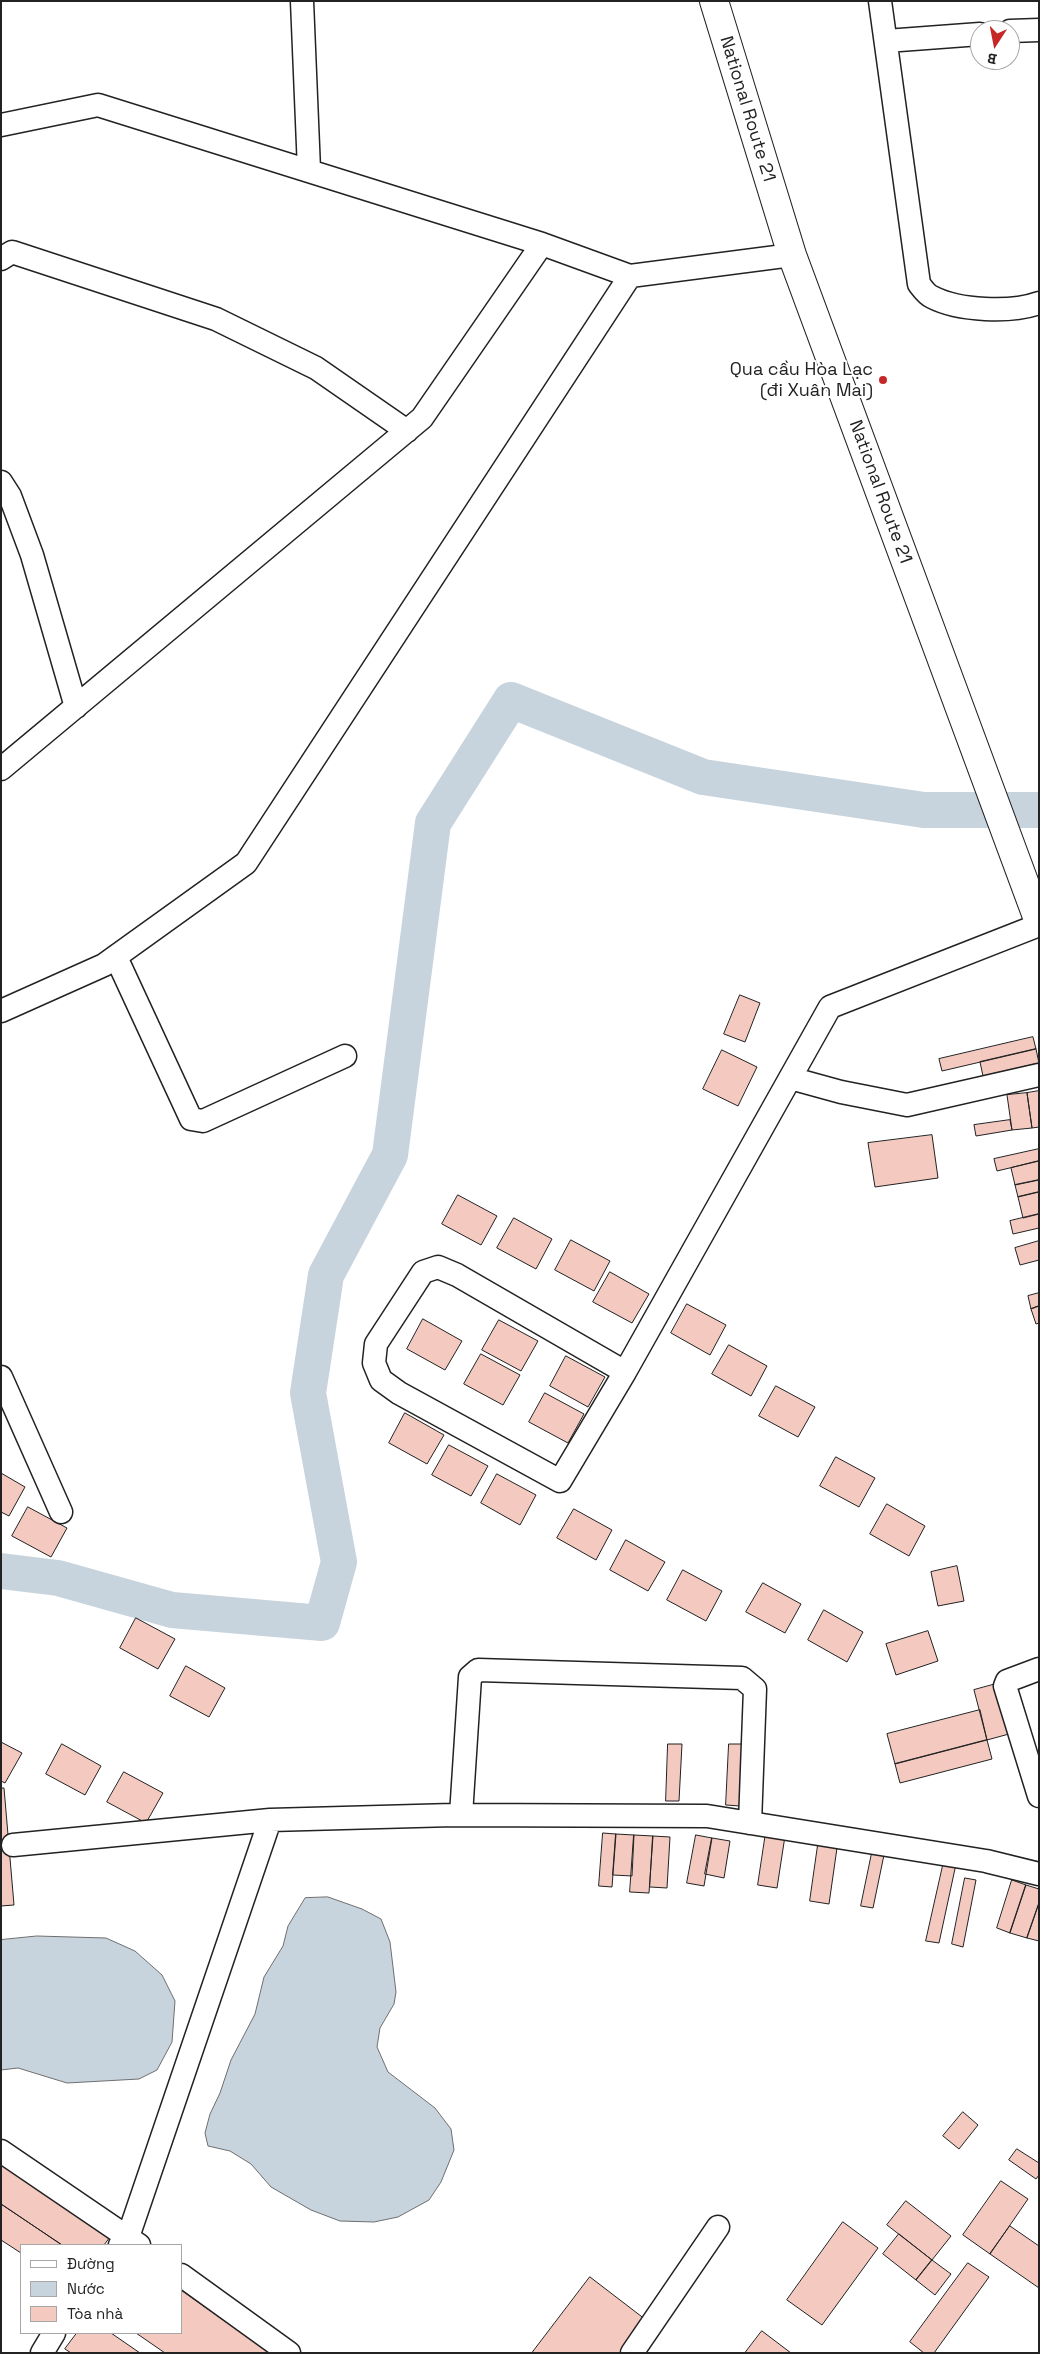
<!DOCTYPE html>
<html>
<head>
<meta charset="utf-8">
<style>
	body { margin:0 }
	#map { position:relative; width:1040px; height:2354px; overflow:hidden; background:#fff; font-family:"Space Grotesk",sans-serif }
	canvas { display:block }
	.frame { position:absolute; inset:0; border:2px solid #222; pointer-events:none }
	.legend { position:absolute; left:20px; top:2244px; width:162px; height:90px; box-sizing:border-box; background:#fff; border:1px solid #a7a7a7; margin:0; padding:6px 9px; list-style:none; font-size:15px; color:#222 }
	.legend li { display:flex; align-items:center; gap:10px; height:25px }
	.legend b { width:25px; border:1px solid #a7a7a7 }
	.north { position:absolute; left:970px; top:20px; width:50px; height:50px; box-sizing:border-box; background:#fff; border:1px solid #a7a7a7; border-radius:50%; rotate:191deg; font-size:14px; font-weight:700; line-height:20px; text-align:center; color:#222 }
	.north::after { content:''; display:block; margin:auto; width:18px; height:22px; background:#c62828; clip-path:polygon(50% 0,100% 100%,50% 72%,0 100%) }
</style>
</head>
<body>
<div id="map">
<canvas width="1040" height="2354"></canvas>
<div class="frame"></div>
<ul class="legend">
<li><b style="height:6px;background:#fff"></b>Đường</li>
<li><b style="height:14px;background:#c7d3dd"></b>Nước</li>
<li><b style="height:14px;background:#f3c9c0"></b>Tòa nhà</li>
</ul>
<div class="north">B</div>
</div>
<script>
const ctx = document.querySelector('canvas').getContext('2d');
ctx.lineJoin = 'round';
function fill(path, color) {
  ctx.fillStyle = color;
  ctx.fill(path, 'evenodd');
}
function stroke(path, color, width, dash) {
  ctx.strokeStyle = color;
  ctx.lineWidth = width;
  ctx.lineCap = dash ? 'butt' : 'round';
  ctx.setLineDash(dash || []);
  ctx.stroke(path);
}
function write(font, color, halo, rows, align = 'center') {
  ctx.font = font + ' "Space Grotesk",sans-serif';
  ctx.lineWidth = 4;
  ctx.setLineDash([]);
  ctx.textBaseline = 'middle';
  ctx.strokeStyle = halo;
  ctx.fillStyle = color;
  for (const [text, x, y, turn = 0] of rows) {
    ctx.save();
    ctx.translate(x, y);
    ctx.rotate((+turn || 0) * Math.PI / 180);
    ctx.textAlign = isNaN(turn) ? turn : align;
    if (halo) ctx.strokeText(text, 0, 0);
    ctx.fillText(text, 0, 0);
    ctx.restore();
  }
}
const water = new Path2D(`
	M328,1897L362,1909L381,1919L390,1942L396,1992L394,2004L380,2028L377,2047L388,2072L435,2108L451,2129L454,2150L441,2182L429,2200L398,2217L374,2222L340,2221L311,2210L271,2187L251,2164L230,2151L208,2146L205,2133L210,2114L220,2093L231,2060L255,2014L264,1977L283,1946L288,1926L305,1898Z
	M37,1936L106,1938L135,1951L162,1975L175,2001L172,2042L157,2070L139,2079L67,2083L18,2068L1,2070V1940Z`);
fill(water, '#c7d3dd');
stroke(water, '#6f6f6f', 1);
stroke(new Path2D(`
	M1,1571L58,1578L172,1610L322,1623L339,1562L308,1393L326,1275L390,1155L433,823L511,700L703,777L924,810H1039`), '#c7d3dd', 36);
const building = new Path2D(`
	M740,995L760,1003L745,1042L724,1034Z
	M1033,1037L1036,1049L942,1071L939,1059Z
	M1036,1049L1039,1063L983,1076L980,1062Z
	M722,1050L757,1067L738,1106L703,1089Z
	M1039,1091V1127L1032,1128L1027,1093Z
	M1027,1093L1032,1128L1012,1130L1007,1095Z
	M1010,1120L1012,1130L976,1136L974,1125Z
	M932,1135L938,1178L875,1187L868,1143Z
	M1039,1149V1161L997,1171L994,1159Z
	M1039,1161V1180L1015,1185L1011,1168Z
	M1039,1180V1192L1018,1197L1015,1185Z
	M1039,1192V1214L1023,1218L1018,1197Z
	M458,1195L497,1216L481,1245L442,1224Z
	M1039,1214V1228L1013,1234L1010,1221Z
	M514,1218L552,1239L536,1269L497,1248Z
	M571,1240L610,1261L594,1291L555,1270Z
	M1039,1241V1260L1020,1265L1015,1248Z
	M610,1272L649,1294L632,1323L593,1302Z
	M1039,1293V1306L1031,1309L1028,1296Z
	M687,1304L726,1325L710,1355L671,1333Z
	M1039,1306V1323L1036,1324L1031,1309Z
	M423,1319L462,1341L445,1370L407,1349Z
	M499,1320L538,1341L521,1371L482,1350Z
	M729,1345L767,1366L751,1396L712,1374Z
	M481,1354L520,1375L503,1405L464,1384Z
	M566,1356L605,1377L588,1407L550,1386Z
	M776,1386L815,1407L798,1437L759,1416Z
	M545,1393L584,1414L568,1443L529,1422Z
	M405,1413L444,1435L427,1464L389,1443Z
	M449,1445L488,1466L471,1496L432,1475Z
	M836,1457L875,1478L859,1507L820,1486Z
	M1,1473L25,1487L9,1516L1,1512Z
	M497,1474L536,1495L520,1525L481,1503Z
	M887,1504L925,1526L909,1556L870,1534Z
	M28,1507L67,1528L51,1557L12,1536Z
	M574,1509L612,1530L596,1560L557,1538Z
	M626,1540L665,1562L648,1591L610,1570Z
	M957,1566L964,1601L938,1606L931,1572Z
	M683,1570L722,1591L706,1621L667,1600Z
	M763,1583L801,1604L785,1633L746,1612Z
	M824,1610L863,1632L847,1662L808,1640Z
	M136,1618L175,1639L158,1669L120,1648Z
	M928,1631L938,1661L896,1675L886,1644Z
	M186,1666L225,1688L209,1717L170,1696Z
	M996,1684L1009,1734L987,1740L974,1690Z
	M980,1710L987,1740L895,1764L887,1734Z
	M987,1740L992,1759L900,1783L895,1764Z
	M1,1742L22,1753L5,1783L1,1781Z
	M62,1744L101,1766L85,1795L46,1774Z
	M668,1744H682L679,1801H666Z
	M729,1744H742L740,1806L726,1805Z
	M124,1772L163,1793L146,1823L107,1802Z
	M1,1788H4L14,1905L1,1906Z
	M766,1832L785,1836L777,1888L758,1885Z
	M603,1833L616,1834L612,1887L599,1886Z
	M616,1834L634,1835L632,1876L613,1875Z
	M634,1835L653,1836L649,1893L630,1892Z
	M696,1835L712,1838L704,1886L687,1883Z
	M653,1836L670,1837L667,1888L650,1887Z
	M712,1838L730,1841L724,1878L705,1874Z
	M818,1845L837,1848L829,1904L810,1901Z
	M873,1848L885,1850L873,1908L861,1906Z
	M944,1861L956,1864L939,1943L926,1941Z
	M965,1878L976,1880L963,1947L952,1944Z
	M1012,1880L1026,1885L1010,1933L997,1928Z
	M1026,1885L1039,1889V1903L1027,1938L1010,1933Z
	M1039,1903V1941L1027,1938Z
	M963,2112L978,2125L959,2149L943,2136Z
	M1017,2149L1039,2163V2175L1036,2179L1009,2160Z
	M1,2164L110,2237L104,2245H62L1,2204Z
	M1001,2181L1028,2199L990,2254L963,2235Z
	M906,2201L951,2236L932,2260L887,2225Z
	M1,2204L62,2245H21V2253L1,2240Z
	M843,2222L878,2248L822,2325L787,2300Z
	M1010,2226L1039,2246V2288L990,2254Z
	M899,2234L932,2260L916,2280L883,2254Z
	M932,2260L951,2274L935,2295L916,2280Z
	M968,2263L989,2277L934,2353H924L910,2342Z
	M590,2277L650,2323L627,2353H532Z
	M181,2290L270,2353H165L136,2333H181Z
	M762,2331L791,2353H745Z
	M77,2333H111L140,2353H71L65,2349Z`);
fill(building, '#f3c9c0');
stroke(building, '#222', 1);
const minor = new Path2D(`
	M302,1L309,170
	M880,1L919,284C922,288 927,295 932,297C959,311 1011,313 1039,303
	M1010,31L1039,30
	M886,41L980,34
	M1,125L98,105L542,244L630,276
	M1,259L12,252L216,319L316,368L407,431
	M1,482L10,496L32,555L76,707
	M1,769L422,418L542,244
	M116,957L191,1119L203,1121L345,1056
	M1,1011L104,965L246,863L630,276L792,255
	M790,1078L841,1092L907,1105L1039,1075
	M625,1372L457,1275L438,1267L423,1272L376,1344L374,1363L381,1380L399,1393L560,1481L625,1372L830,1007L1039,925
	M1,1377L61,1512
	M1039,1669L1007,1681L1005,1686L1039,1796
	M461,1815L470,1677L478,1670L742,1678L755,1689L750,1823
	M13,1845L270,1820L453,1815L707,1816L986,1861L1039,1874
	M1,2151L139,2245
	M120,2245L128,2237L270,1820
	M181,2275L289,2353
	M42,2353L54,2333
	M632,2353L718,2227`);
const highway = new Path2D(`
	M714,1L792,255L1039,922`);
stroke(minor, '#222', 25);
stroke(highway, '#222', 30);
stroke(minor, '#fff', 22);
stroke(highway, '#fff', 28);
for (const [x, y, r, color] of [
	[883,380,5,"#c62828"]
]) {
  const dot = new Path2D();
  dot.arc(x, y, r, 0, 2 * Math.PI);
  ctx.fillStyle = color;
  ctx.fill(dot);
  stroke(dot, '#fff', 2);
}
write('18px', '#222', '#fff', [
	["National Route 21",747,109,73],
	["National Route 21",880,492,70]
]);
write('18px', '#222', '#fff', [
	["Qua cầu Hòa Lạc",873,370],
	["(đi Xuân Mai)",873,391]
], 'right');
</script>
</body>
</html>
